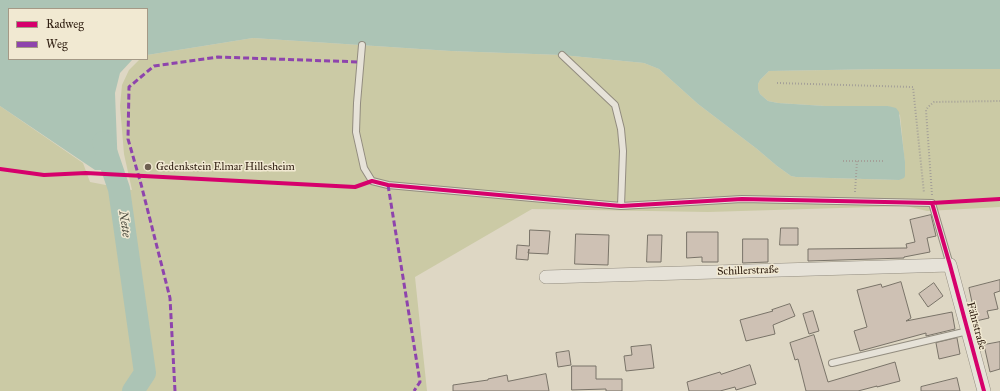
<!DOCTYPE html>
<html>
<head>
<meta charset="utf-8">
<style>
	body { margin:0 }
	#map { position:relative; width:1000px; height:391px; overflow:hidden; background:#ded7c4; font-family:"IM FELL Great Primer",serif }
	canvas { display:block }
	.legend { position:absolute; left:8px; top:8px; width:140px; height:52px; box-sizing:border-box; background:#f1e9d2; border:1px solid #a49986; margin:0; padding:5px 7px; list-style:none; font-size:12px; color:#312013 }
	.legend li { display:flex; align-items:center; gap:8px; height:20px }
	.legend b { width:20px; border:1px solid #a49986 }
</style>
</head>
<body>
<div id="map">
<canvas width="1000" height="391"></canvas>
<ul class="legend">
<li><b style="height:5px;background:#d6006c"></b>Radweg</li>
<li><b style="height:5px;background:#8e44ad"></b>Weg</li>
</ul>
</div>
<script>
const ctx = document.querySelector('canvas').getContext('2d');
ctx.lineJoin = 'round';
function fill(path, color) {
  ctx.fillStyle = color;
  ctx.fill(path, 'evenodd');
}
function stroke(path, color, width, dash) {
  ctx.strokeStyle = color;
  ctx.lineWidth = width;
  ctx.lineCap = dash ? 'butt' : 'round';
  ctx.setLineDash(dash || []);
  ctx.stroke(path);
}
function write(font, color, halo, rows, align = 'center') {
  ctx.font = font + ' "IM FELL Great Primer",serif';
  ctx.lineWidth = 3;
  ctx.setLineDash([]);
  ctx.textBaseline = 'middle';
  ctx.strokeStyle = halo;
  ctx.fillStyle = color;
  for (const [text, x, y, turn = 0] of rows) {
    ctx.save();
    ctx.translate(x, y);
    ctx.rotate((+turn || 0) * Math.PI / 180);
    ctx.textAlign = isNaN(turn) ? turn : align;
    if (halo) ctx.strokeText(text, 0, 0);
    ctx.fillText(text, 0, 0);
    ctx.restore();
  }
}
fill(new Path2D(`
	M253,38L451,51L562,55L644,63L659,69L698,104L757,149L777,166L791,176L796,177L899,180L905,169V165L900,115L888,106H825L778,103L768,101L760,94L758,89V84L760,80L769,71L885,69H1000V207L927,211L906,206L708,212L532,209L415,277L427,391H0V106L83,163L90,182L132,190L124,154L120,106L122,85L129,70L140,59H147V55Z`), '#cbcaa5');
fill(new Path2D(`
	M0,0H1000V69H885L769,71L760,80L758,84V89L760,94L768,101L778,103L825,106H888L896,108L899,112L905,162V176L904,178L899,180L796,177L791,176L777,166L757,149L698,104L659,69L644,63L562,55L451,51L253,38L147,55V9H9V59H133L120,73L115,93L118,170H95L0,106Z`), '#acc4b5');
stroke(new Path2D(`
	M103,142L119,189L145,373L133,391`), '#acc4b5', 22);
const building = new Path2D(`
	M931,215L936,236L927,238L930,252L904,257V258L808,261V249L907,248L906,244L915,242L910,220Z
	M781,228H798V245H780Z
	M530,230L550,231L548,254L528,253L529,249L528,260L516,259L517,245L529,246Z
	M687,232H718V262H702V257L687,258Z
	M576,234L609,235L608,265L575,264Z
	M648,235H662L661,262H647Z
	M743,239H768V262L743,263Z
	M1000,280V291L994,293L998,309L987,311L989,318L976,321L969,288Z
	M901,282L911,318L906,321L952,312L955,329L926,336V333L860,351L854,331L867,327L857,290L881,284L882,287Z
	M934,283L943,296L928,307L919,294Z
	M790,304L795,316L773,325L775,334L746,341L740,320L773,311L772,310Z
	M813,311L819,331L809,334L803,314Z
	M814,335L828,382L895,362L900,381L877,387V386L858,391H806L798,359L795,360L790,343Z
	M957,338L960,354L939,359L936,343Z
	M1000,342V369L990,372L984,345Z
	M651,345L654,368L626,371L624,356L632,355L631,347Z
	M569,351L571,365L558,367L556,353Z
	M750,365L756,384L736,390L735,387L720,391H689L687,382L720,372L721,374Z
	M572,366H596V379H622V391H606V389L572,390Z
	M546,374L549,391H453V385L488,380V379L507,375L508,381Z
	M957,378L960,391H921V387Z`);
fill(building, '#cec1b4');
stroke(building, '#797368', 1);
const service = new Path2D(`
	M362,45L357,103L356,132L364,168L372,181L388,185L621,206L742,199L932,203L950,265
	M562,55L615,105L621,129L623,151L621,206
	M832,363L968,331`);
const minor = new Path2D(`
	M546,277L950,265L984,391`);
stroke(service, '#928c7f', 8);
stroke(minor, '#928c7f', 14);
stroke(new Path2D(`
	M777,83L913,87L924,193
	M843,161H883
	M855,192L857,161
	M932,195L926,110L928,107L934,102L1000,101`), '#a4a098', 2, [1, 2]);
stroke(service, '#e6e2d8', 6);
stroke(minor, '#e6e2d8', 13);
stroke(new Path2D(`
	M388,185L420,382L414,391
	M175,391L170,298L141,184L128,139L129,87L154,66L218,57L360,62`), '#8e44ad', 3, [6, 3]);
stroke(new Path2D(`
	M0,169L44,175L86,173L355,187L372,181L388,185L621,206L742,199L932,203L1000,199
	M932,203L950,265L984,391`), '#d6006c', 4);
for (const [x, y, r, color] of [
	[148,167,4,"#6e6051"]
]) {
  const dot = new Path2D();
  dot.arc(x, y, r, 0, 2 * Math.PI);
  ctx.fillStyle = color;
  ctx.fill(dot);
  stroke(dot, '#f1e9d2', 1.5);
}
write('11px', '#312013', '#f1e9d2', [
	["Gedenkstein Elmar Hillesheim",156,167]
], 'left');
write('11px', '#312013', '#f1e9d2', [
	["Schillerstraße",748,271,-2],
	["Fährstraße",976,326,75]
]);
write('italic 12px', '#504f42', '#f1e9d2', [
	["Nette",124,224,82]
]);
</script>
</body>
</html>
